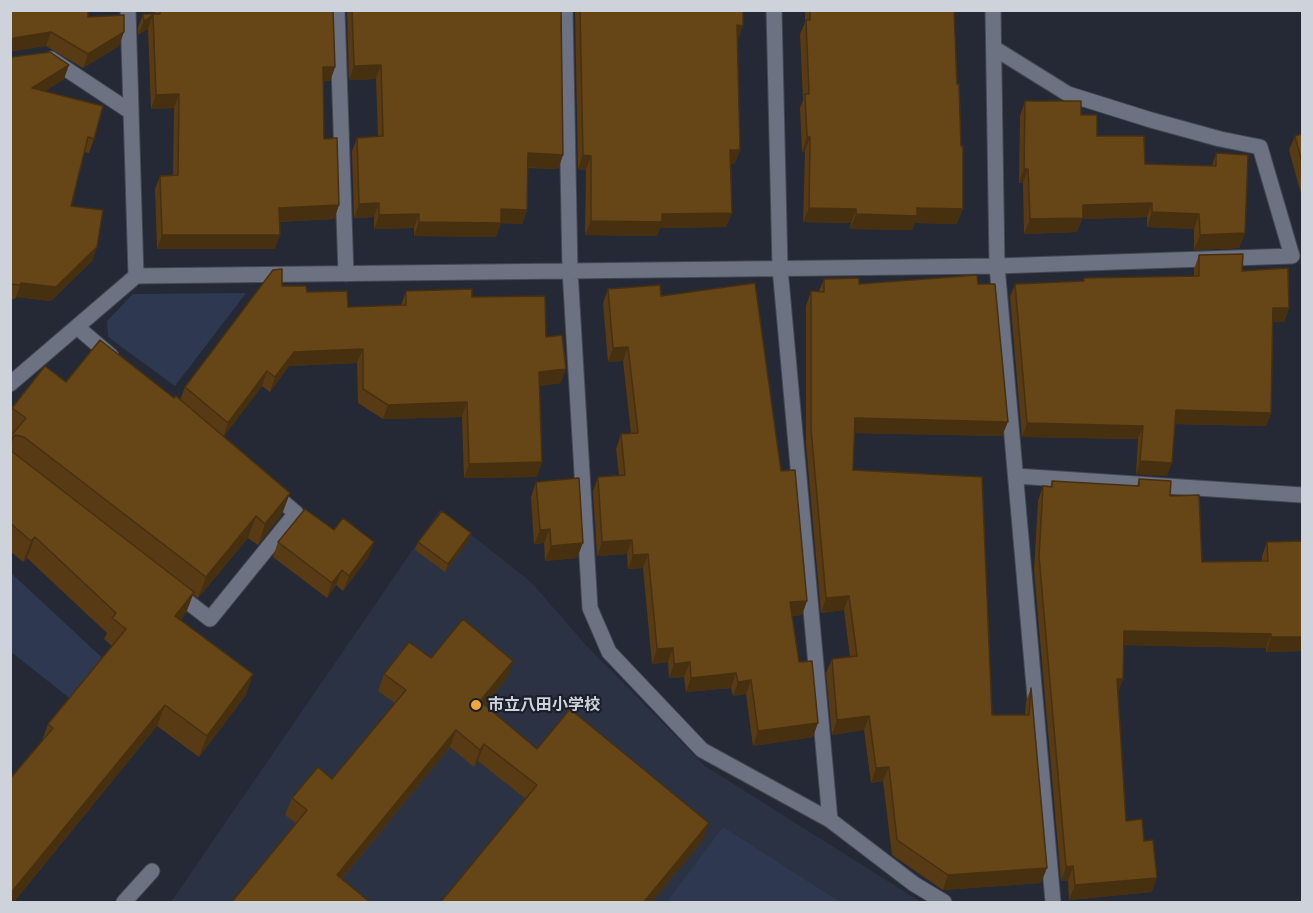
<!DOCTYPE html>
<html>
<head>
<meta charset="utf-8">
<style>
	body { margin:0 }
	#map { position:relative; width:1313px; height:913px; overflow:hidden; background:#242935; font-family:Commissioner,sans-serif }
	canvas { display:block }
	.frame { position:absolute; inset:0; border:12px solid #ced2da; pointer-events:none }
</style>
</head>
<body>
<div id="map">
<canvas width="1313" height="913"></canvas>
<div class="frame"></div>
</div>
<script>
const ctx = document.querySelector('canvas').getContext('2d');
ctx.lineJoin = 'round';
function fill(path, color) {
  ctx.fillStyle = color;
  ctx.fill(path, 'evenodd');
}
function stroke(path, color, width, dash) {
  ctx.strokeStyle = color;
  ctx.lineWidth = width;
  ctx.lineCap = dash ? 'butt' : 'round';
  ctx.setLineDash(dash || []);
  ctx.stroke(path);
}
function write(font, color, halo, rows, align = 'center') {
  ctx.font = font + ' Commissioner,"Noto Sans JP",sans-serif';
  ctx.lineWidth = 4.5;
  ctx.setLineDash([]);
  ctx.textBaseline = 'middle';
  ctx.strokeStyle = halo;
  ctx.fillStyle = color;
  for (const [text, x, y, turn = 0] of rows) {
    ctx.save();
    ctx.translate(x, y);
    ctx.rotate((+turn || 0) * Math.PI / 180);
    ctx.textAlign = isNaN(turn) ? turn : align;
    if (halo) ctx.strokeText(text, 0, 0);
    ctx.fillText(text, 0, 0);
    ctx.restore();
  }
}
fill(new Path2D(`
	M440,510L531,582L585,644L705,766L921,902H171Z`), '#2b3244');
fill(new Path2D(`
	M246,293L175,386L108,337L107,321L133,294Z
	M10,572L110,665L81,707L11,652Z
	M723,827L840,902H667Z`), '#2e3851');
const lane = new Path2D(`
	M124,902L152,871`);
const street = new Path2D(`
	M128,10L136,276
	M337,10L346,274
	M565,10L570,270L590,608L609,652L702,750L830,820L914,884L944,902
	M774,10L780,268L830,820
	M993,10L997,266L1053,902
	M51,59L131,112
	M77,327L111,356
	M10,384L136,276L997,266L1292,256L1260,147L1220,139L1151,120L1068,94L994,48
	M1016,476L1302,495
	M175,592L210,619L296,513L271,492`);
stroke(lane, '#434752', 17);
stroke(street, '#434752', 17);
stroke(lane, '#6c7281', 15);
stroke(street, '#6c7281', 15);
fill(new Path2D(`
	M10,10L88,17L119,46L83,68L46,46Z
	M155,10H333L335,67L330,81H323L324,139L339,205L334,219L279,222L275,249H157L155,189L160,176L173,175L174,108L151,109L148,29L138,35V28L143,14H155Z
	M347,10H561L563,155L558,169L527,168V210L522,224L501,223L496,237L414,236V228L374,229V217L354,218L352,151L357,138L378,137L376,79L349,80Z
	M575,10H743L738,40L735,164H731L732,213L726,227L660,228L657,236L585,235L586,170L578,169Z
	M805,10H954L957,224L915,223L912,230L850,229L851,223L803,222L805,152H802L800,108L803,100L800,34L805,22Z
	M10,56L64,79L45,91L94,139L89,153L84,152L71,206L97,247L92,261L51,301L16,297L15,299H10Z
	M1025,101L1081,115L1097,136L1145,164L1212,166L1216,153L1245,233L1239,248L1194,250V229L1147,227V217L1082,219L1077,232L1024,234L1023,183H1019L1020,116Z
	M1302,134V197L1289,150L1295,136Z
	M1199,255L1242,271L1289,308L1284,322H1273L1271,413L1266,426L1175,424L1167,476L1136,474L1138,439L1022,437L1010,297L1015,284L1083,281L1084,278L1194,276V269Z
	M824,279L859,284H978L1002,436L854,433L853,470L992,715H1025L1026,702L1031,688L1041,883L943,890L892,855L883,781L871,783L864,730L832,735L826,673L832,659L850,657L844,610L821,613L806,444V306L811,291H819Z
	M282,286L307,292L348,307L401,305L406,291L472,297L546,337L561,383L540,386L537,477L464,478L462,417L383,419L358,403L357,363L289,366L270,392L262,386L224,436L290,493L282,514L258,545L248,538L198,598L193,594L186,613L181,620L246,695L199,757L157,726L13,903H10L42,741L48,724L112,646L104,639L107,633L27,558L23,562L10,551V437L12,435L10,434V414L12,408L66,382L174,398L180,400L185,387Z
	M608,289L661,296L781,471L802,615L792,616L799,662L813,737L753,746L746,694L733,696L731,688L686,692L684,677L669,678L668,662L652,664L643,568L628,569L627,554L597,556L593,491L598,477L619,475L616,449L621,434L631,433L623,361L608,362L603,303Z
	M1139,479L1170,496L1202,562L1262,561V556L1267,542L1302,651L1266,652V648L1123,645V679L1118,692L1126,821L1144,841L1152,892L1069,900L1068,881H1061L1034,570L1038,501L1043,486L1050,487L1052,481L1137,486Z
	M536,482L577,558L545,561L544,543L534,544L531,497Z
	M468,541L445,572L415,550L418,542Z
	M278,542L369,556L343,591L336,585L327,598L273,557Z
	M431,658L513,661L507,678L485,705L537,749L703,840L651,903H440L526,799L478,761L474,767L450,747L342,879L231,903L296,823L285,815L292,798L332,779L395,703L378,691L384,674Z`), '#583b14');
fill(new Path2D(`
	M153,15L148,29L138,35L144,21Z
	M737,25L743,26L738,40L732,39Z
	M51,32L46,46L10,52V41L14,38Z
	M124,32L119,46L83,68L88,54Z
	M69,65L64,79L27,102L32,88Z
	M381,65L376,79L349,80L354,66Z
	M323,67H335L330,81H318Z
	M179,94L174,108L151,109L156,95Z
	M807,137H810L805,152H802Z
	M730,150H740L735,164H725Z
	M528,153L563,155L558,169L522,167Z
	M583,155L591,156L586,170L578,169Z
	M1024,169H1028L1023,183H1019Z
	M379,203L374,217L354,218L359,204Z
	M1152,203L1147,217L1082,219L1077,232L1024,234L1030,219L1083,205Z
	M339,205L334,219L274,222L279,208Z
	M809,208L856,209L851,223L803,222Z
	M917,208L963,209L957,224L915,223L912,230L850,229L856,214Z
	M501,209L527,210L522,224L496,223Z
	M1152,212L1199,214L1194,229L1147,227Z
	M732,213L726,227L660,228L657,236L585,235L591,221L662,214Z
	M419,214L414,228L374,229L379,215Z
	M419,222L501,223L496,237L414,236Z
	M1245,233L1239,248L1194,250L1200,235Z
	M162,235H280L275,249H157Z
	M97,247L92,261L51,301L16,297L21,283Z
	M1273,308H1289L1284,322H1268Z
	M628,347L623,361L608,362L613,348Z
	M363,349L357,363L289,366L270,392L275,377L294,352Z
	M566,369L561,383L534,387L539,372Z
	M267,371L262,386L223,438L228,423Z
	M467,402L462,417L383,419L388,405Z
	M1176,410L1271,413L1266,426L1171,424Z
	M855,418L1008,422L1002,436L850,433Z
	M1027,423L1143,426L1138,439L1022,437Z
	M15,435L10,447V439Z
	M1140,461L1172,463L1167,476L1136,474Z
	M542,462L537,477L464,478L469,464Z
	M290,493L282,514L258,545L265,524Z
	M256,516L248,538L198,598L206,577Z
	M550,529L544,543L534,544L540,530Z
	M471,533L468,541L445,572L448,564Z
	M35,537L27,558L23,562L31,541Z
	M632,540L627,554L597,556L602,542Z
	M374,542L369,556L343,591L349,576Z
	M583,543L577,558L545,561L551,546Z
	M648,554L643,568L628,569L633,555Z
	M342,570L336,585L327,598L332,583Z
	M194,592L186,613L167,638L175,616Z
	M849,596L844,610L821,613L826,598Z
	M807,601L802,615L785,617L790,602Z
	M1124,631L1271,634L1266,648L1118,645Z
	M1271,637H1302V651L1266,652Z
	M673,648L668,662L652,664L657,649Z
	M513,661L507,678L474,718L480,701Z
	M690,662L684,677L669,678L674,664Z
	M736,673L731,688L686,692L691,678Z
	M253,674L246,695L199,757L207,736Z
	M1117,679H1123L1118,693Z
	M751,680L746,694L733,696L738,682Z
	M165,705L157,726L13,903H10V894Z
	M869,716L864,730L832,735L837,720Z
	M818,723L813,737L753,746L758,731Z
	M456,730L450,747L331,892L337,875Z
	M484,744L478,761L474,767L480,750Z
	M889,767L883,781L871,783L876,768Z
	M709,823L703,840L651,903H643Z
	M1073,866L1068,881H1061L1066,867Z
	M1047,868L1041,883L943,890L948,875Z
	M1157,878L1152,892L1069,900L1075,885Z`), '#473010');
const building = new Path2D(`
	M10,10H88V17L124,15V32L88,54L51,32L14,38L10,41Z
	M160,10H333L335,67H323L324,139L337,138L339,205L279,208L280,235H162L160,176L178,175L179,94L156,95L153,15L144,21L143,14H160Z
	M352,10H561L563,155L528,153L527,210L501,209V223L419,222V214L379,215V203L359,204L357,138L383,136L381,65L354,66Z
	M580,10H743V26L737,25L740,150H730L732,213L662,214V222L591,221V156L583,155Z
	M810,10H954L957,84H959L961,146H963V209L917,208V216L856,214V209L809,208L810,137H807L805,94H809L806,20H810Z
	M50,52L69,65L32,88L103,106L94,139L88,137L71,206L103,210L97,247L56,287L21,283L20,285L10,284V56L12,57Z
	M1025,101H1081V115H1097V136H1144L1145,164L1216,166V153L1248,155L1245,233L1200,235L1199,214L1152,212V203L1083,205V218L1030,219L1028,169H1024Z
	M1302,134V163L1295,136Z
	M1243,254L1242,271L1288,268L1289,308H1273L1271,413L1176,410L1172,463L1140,461L1143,426L1027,423L1015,284L1084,281V278L1199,276V255Z
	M282,269V286H306L307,292L347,291L348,307L406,305V291L472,289V297L545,296L546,337L562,335L566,369L539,372L542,462L469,464L467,402L388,405L363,389V349L294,352L275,377L267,371L228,423L185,387L273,270Z
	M977,275L978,284H995L1008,422L855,418L853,470L982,477L992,715H1029L1031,688L1047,868L948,875L897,840L889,767L876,768L869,716L837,720L832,659L857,656L849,596L826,598L811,429V291L824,292V279L859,278V284Z
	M755,283L781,471L795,470L807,601L790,602L799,662L812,661L818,723L758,731L751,680L738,682L736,673L691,678L690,662L674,664L673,648L657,649L648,554L633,555L632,540L602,542L598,477L625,475L621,434L638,433L628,347L613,348L608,289L660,285L661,296Z
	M100,340L174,398L176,396L290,493L265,524L256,516L206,577L24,437L15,435L10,439V437L26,418L12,408L45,366L66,382Z
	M10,450L194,592L175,616L253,674L207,736L165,705L10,894V779L53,728L48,724L126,629L112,618L116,613L35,537L31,541L10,523Z
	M579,478L583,543L551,546L550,529L540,530L536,482Z
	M1139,479L1171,481L1170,496L1199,495L1202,562L1268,561L1267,542L1302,541V637H1271V634L1124,631L1123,679H1117L1126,821L1142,819L1144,841L1153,840L1157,878L1075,885L1073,866L1066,867L1039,556L1043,486L1052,487V481L1139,486Z
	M305,509L334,530L343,518L374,542L349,576L342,570L332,583L278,542Z
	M442,511L471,533L448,564L418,542Z
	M463,619L513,661L480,701L537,749L570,709L709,823L643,903H440L537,785L484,744L480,750L456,730L337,875L371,903H231L307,810L292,798L318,767L332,779L406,690L384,674L409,642L431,658Z`);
fill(building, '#664517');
stroke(building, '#473010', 1.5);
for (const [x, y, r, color] of [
	[476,705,6,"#efa73d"]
]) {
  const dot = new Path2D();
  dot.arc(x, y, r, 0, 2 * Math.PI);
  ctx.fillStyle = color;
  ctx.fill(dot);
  stroke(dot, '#1a1f2b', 2);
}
write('bold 16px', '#ced2da', '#1a1f2b', [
	["市立八田小学校",488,705]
], 'left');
</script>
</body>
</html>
